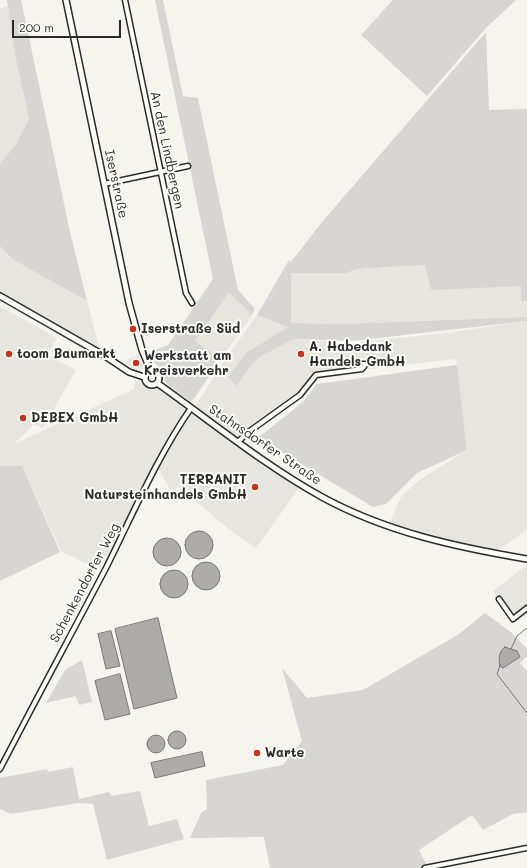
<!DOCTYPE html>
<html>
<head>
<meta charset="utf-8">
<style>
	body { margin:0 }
	#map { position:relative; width:527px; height:868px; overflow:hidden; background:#f5f4ef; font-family:Mali,sans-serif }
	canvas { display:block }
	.scale { position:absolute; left:12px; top:20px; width:109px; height:18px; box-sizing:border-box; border:2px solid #2b2b2b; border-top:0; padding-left:5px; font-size:12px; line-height:14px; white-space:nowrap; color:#2b2b2b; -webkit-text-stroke:3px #fdfcf7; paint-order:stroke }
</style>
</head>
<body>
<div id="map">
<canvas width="527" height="868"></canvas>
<div class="scale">200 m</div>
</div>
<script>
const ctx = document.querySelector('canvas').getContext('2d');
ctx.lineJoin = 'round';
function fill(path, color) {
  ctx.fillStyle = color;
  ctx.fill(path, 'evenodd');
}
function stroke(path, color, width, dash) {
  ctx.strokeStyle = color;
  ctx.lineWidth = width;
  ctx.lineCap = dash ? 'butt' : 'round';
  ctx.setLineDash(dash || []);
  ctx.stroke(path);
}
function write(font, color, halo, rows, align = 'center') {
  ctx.font = font + ' Mali,sans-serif';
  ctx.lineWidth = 4;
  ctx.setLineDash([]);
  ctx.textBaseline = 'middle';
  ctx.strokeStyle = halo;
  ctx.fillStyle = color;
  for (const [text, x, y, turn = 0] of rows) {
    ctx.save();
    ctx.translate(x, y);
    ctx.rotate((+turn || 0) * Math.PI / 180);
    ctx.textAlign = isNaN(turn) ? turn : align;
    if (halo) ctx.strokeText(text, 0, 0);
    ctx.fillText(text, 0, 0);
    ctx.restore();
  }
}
fill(new Path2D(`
	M8,6L15,55L29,119L16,144L0,164V9Z
	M0,246L12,259L87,301L98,343L96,349L0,294Z
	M425,265L527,286V317L342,324L291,323V273H347L356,269Z
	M229,293L252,315L221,359L195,341Z
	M0,306L57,338L48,355L76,370L43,428L34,424L14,444L134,389L135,380L140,382L146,387L159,388L184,406L186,412L167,442L99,570L61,551L22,466L0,467Z
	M257,315L289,327L246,353L243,377L249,365L260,357L294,339L352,343L453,332L527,321V529L497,552L468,547L388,526L401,497L418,481L467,450L456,359L316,375L300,395L269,417L239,435H235L197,408L196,405L224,361Z
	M139,355L143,368L136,371L125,364L129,358Z
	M194,413L301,485L256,548L229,529L178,487L172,493L158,468L171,443L190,414Z
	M527,565V608L511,618L493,591Z`), '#e6e5e0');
fill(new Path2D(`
	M7,0H21L70,232L87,301L12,259L0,246V164L16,144L29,119L15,55Z
	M155,0H163L183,96L198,98L238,290L255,309L252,315L229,293L195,341L221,359L193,400L190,401L167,384L160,369L147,353L168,345L213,279Z
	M393,0H516L486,28L427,96L361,35Z
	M486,32L489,110L527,109V301H521V286L431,290L425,265L356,269L347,273H291V323L342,324L527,317V321L352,341L294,339L260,357L250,366L237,386L228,377L246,353L288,327L257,315L289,260L291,262L322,222Z
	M457,365L467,450L417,473L386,504L373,507L258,438L303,402L317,384Z
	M3,466H22L60,552L0,581V467Z
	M485,613L512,633L527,649V656L520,663L527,671V812L513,814L483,830L472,815L419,850L428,867L425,868H270L264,837L190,838L201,813L207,809L206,780L283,765L302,741L282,668L307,698L363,690L459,634Z
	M82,660L92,702L79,705L76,696L46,703L65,670Z
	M73,767L79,799L109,792L111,796L140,791L149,826L177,819L184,839L107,860L93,804L79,803L11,814L0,809V778L47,769L48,772Z`), '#d7d6d2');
const water = new Path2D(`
	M185 545a14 14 0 1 1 28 0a14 14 0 1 1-28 0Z
	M153 552a14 14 0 1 1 28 0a14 14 0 1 1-28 0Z
	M192 576a14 14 0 1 1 28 0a14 14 0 1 1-28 0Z
	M160 584a14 14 0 1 1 28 0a14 14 0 1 1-28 0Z
	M158,618L177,698L134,709L115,629Z
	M111,631L120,666L106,669L98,634Z
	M505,647L517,651L520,657L503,668L500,666C498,659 499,651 505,647Z
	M120,674L130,714L105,720L95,681Z
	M168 740a9 9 0 1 1 18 0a9 9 0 1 1-18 0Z
	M147 744a9 9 0 1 1 18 0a9 9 0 1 1-18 0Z
	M202,752L205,766L155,778L151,763Z`);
fill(water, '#adaca9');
stroke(water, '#797877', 1);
stroke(new Path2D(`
	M511,649L517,636L527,628
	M500,665L497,674L527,713`), '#797877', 1);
const minor = new Path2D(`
	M125,0L186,293L192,303
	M104,184L188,166
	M238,442L247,433L300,395L316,375L362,369L365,365
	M499,599L513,619L527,608
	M0,769C35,701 71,635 106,568C133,514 157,457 191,408
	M425,868L527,848`);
const tertiary = new Path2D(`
	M66,0L129,303L142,350L151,371
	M0,296L105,356L129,372L144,377
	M145 378a7 7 0 1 1 14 0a7 7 0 1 1-14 0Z
	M157,383C212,422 264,465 322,497C386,532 456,547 527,559`);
stroke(minor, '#2b2b2b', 7);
stroke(tertiary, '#2b2b2b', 8);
stroke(minor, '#fdfcf7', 4);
stroke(tertiary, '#fdfcf7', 5);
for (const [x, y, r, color] of [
	[133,329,4,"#c8321e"],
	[9,354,4,"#c8321e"],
	[301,354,4,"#c8321e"],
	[136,363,4,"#c8321e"],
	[23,418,4,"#c8321e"],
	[255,487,4,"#c8321e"],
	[257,753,4,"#c8321e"]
]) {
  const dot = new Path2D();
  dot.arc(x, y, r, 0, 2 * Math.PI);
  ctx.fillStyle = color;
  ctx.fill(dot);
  stroke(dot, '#fdfcf7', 1.5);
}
write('13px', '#2b2b2b', '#fdfcf7', [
	["An den Lindbergen",167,150,78],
	["Iserstraße",116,184,78],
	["Stahnsdorfer Straße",265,445,34],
	["Schenkendorfer Weg",85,583,-62]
]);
write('bold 13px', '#2b2b2b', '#fdfcf7', [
	["Iserstraße Süd",141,329],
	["A. Habedank",309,347],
	["Handels-GmbH",309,362],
	["toom Baumarkt",17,354],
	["Werkstatt am",144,356],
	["Kreisverkehr",144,371],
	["DEBEX GmbH",31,418],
	["TERRANIT",247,480,"right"],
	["Natursteinhandels GmbH",247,495,"right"],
	["Warte",265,753]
], 'left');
</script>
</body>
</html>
